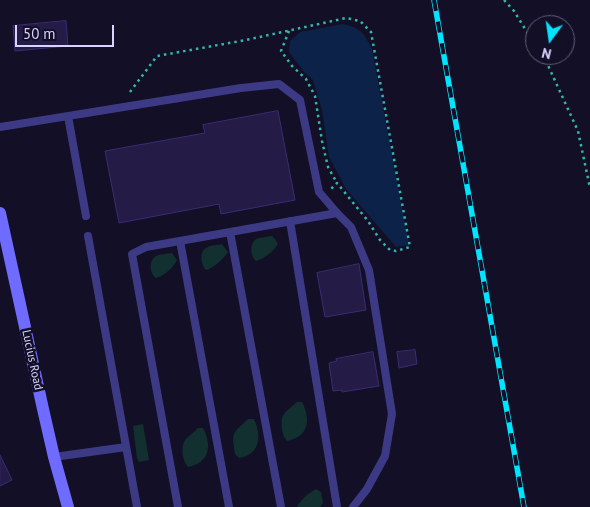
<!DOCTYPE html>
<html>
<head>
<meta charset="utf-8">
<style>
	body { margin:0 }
	#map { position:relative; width:590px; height:507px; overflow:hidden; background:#130f26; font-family:"PT Sans",sans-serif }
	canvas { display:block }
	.north { position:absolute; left:525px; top:15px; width:50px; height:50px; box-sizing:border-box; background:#130f26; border:1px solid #625e7d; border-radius:50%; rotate:194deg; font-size:14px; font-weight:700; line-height:20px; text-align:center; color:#d9d4ff }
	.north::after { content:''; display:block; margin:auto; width:18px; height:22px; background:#00e5ff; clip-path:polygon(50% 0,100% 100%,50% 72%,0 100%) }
	.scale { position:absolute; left:15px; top:25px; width:99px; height:22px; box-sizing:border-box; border:2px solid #d9d4ff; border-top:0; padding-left:6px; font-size:15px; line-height:18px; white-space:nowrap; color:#d9d4ff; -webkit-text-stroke:4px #130f26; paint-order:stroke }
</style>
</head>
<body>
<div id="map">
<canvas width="590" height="507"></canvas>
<div class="north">N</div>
<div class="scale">50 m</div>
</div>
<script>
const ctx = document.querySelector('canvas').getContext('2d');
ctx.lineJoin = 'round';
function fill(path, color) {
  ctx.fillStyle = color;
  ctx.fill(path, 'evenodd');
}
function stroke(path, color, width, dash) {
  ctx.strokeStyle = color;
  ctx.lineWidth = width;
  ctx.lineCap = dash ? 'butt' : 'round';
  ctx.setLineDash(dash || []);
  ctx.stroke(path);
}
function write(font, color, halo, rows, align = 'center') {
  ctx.font = font + ' "PT Sans",sans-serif';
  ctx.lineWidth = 5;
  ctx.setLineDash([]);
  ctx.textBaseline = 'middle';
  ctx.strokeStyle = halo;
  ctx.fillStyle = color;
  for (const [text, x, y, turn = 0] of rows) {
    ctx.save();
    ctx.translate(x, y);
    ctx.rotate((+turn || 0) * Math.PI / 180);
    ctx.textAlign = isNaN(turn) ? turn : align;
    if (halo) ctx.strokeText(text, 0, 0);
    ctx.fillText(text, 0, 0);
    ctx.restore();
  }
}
fill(new Path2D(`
	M272,236L275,239L278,244C274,251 264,259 256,261C251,257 249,244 256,239C260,237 268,237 272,236Z
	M222,244L228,252C223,259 214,268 206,270C201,265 199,252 206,248C210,245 218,245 222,244Z
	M172,253L177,260C173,268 164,276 156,278C150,274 148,261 156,256C160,254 167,254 172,253Z
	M297,402H302C311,419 309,437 287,441C284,437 283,435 282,430C280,413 285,413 297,402Z
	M248,419H254C262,436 260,455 239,458C235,455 234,452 234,447C231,431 237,430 248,419Z
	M143,424L149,460L139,462L137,458L133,426Z
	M198,428H203C212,445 210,463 188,467C185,463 184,461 183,456C181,439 187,439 198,428Z
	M316,489L321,492L323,503L320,507H297C301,499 309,493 316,489Z`), '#12302f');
fill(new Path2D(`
	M343,24C361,28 364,33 372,49L409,245L396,247L346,189L329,157L322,110L313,80L304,72L289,52L290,41L300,32Z`), '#0c2248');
const building = new Path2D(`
	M66,21L68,46L15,51L13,26Z
	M278,111L295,200L221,214L219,204L119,223L105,151L205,133L203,125Z
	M359,264L366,310L325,317L317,273Z
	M415,350L417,364L399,368L397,352Z
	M373,352L379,386L342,392V390L333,391L329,363L337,361L336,359Z
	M0,455L12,480L0,486Z`);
fill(building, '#241b47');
stroke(building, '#3b2d73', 1);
stroke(new Path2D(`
	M504,0L514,11L535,45
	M289,31L281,51L292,66L306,79L315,96L322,141L328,167L337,183
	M542,55L546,61L578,131L590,188
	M130,92L157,56L246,40L346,18L360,21L371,32L410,247L396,251L390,250L380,240L368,221L337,183L330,190`), '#2fb8b0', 2.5, [2.5, 4]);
stroke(new Path2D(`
	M68,116L86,216
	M0,127L241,88L279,84L300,100L319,192L337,213L351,227L369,270L392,414L385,456L367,489L353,507
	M290,221L337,507
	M230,232L281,507
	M88,236L137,507
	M180,241L229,507
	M54,457L126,447
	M178,507L132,254L146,247L337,213`), '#3d3a85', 8);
stroke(new Path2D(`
	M0,213L43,409L54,457L68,507`), '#6f6bff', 12);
const rail = new Path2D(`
	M434,0L524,507`);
stroke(rail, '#00e5ff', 5.5);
stroke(rail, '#130f26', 4, [11]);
write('12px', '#d9d4ff', '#130f26', [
	["Lucius Road",32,360,78]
]);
</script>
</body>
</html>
